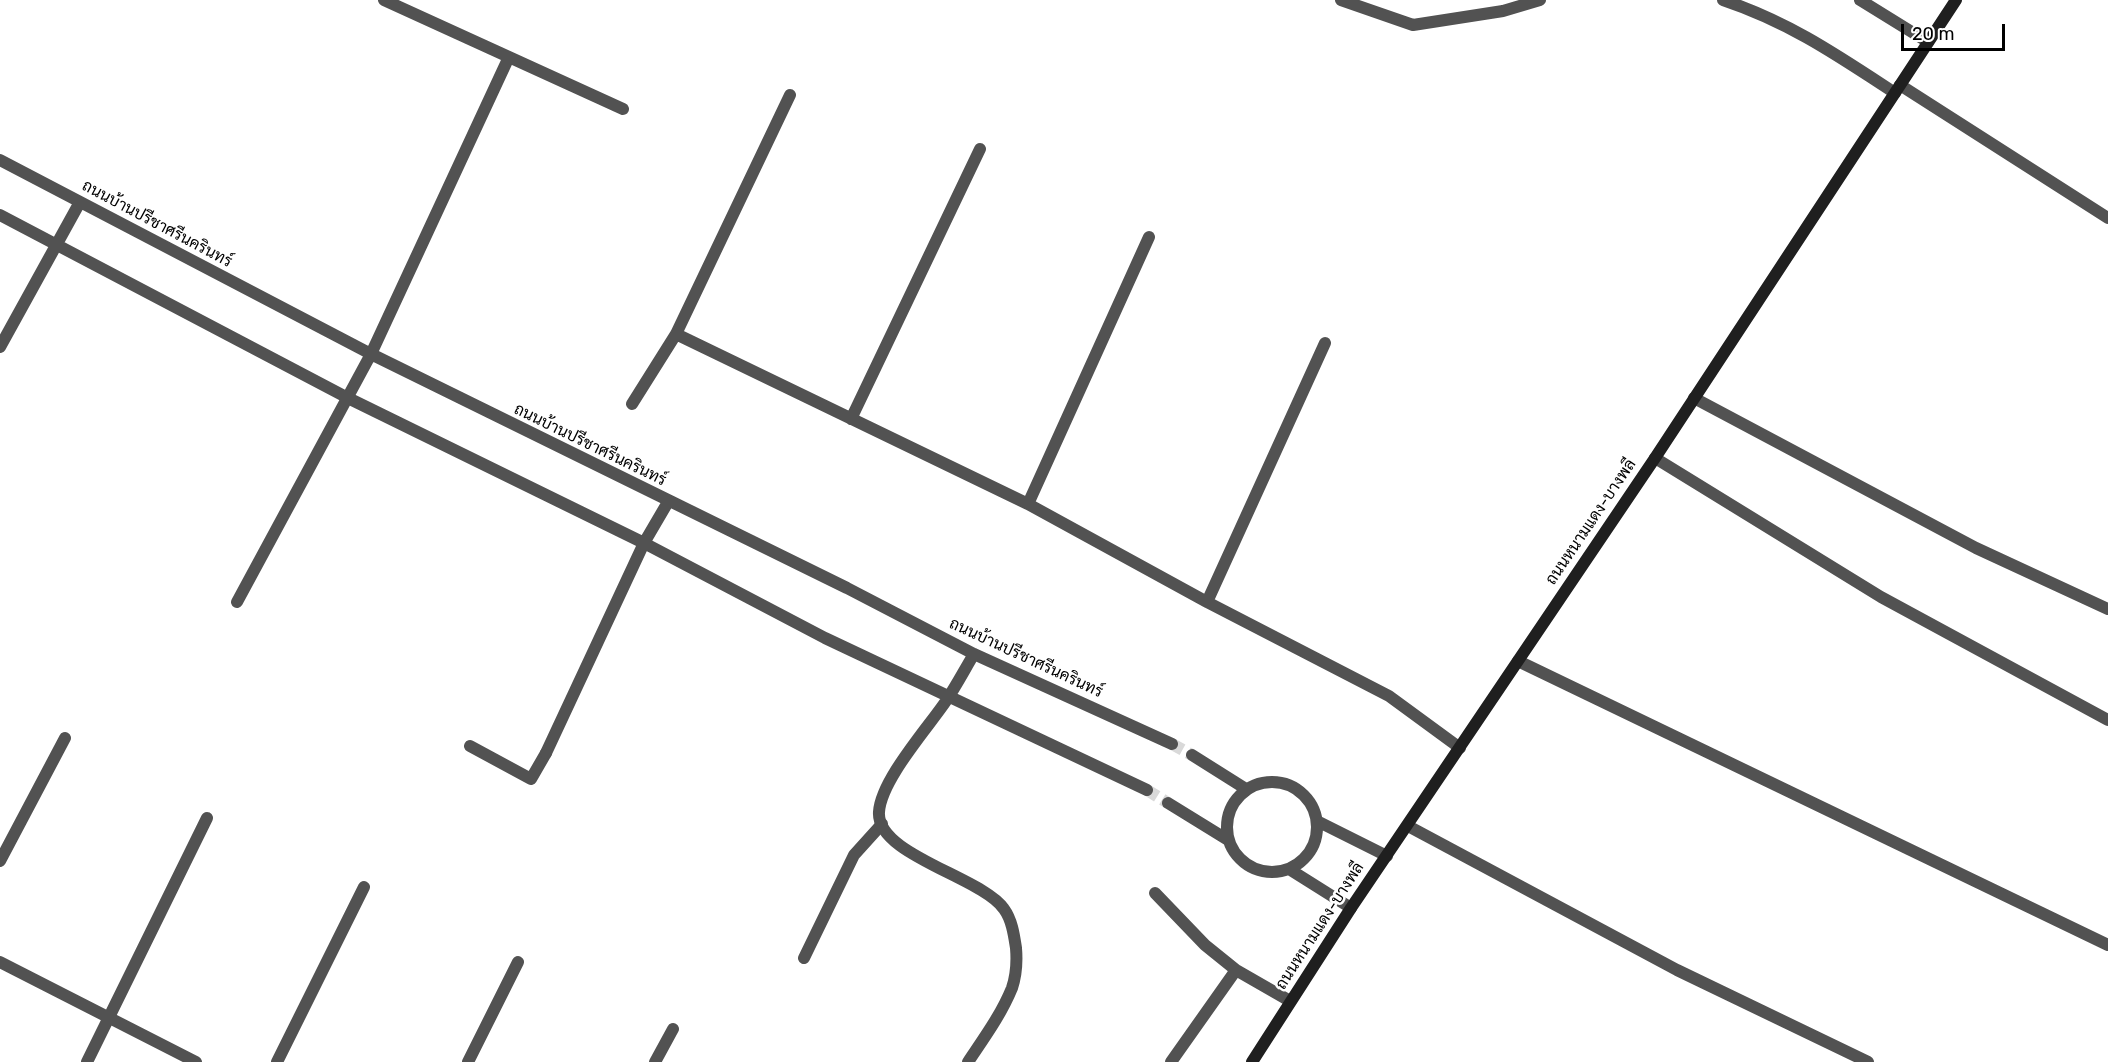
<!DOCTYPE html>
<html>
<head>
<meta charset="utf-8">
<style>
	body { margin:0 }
	#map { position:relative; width:2108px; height:1062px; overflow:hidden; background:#fff; font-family:Rubik,sans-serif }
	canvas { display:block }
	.scale { position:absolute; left:1901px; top:24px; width:104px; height:27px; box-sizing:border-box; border:3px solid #000; border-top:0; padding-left:8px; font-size:18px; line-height:21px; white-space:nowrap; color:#000; -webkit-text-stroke:4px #fff; paint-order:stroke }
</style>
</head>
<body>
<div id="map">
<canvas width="2108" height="1062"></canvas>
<div class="scale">20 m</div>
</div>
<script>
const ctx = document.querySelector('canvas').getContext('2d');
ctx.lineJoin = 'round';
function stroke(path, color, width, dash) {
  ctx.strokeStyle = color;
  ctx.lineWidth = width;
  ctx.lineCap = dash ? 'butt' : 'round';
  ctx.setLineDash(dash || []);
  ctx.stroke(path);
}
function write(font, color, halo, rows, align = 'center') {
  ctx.font = font + ' Rubik,Sarabun,sans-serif';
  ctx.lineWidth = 5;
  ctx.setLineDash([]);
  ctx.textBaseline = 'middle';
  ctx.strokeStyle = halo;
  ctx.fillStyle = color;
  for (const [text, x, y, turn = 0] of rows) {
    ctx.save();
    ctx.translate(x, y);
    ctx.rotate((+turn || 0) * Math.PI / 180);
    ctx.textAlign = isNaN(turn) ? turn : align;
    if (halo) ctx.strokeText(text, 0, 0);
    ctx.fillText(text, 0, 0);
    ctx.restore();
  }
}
stroke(new Path2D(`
	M1172,744L1192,755
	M1147,790L1168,803`), '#d9d9d9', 12, [12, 6]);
stroke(new Path2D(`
	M1341,0L1413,25L1503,11L1540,0
	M1723,0C1789,22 1837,55 1895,93
	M1900,85L2108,218
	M1694,398L1976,548L2108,609
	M1655,458L1881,597L2108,720
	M470,746L531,779L546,753
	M804,958L854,855L882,824`), '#525252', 12);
stroke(new Path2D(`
	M384,0L623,109
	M1860,0L1928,42
	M0,160L371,354L847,588L974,654L1172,744
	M0,215L348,398L644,543L825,638L1147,790
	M676,334L1028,504L1207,602L1389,696L1460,748
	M0,347L80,202
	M632,404L676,334L790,95
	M851,419L980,149
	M1028,504L1149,237
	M237,602L371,354L508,59
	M1207,602L1325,343
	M1518,661L2108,945
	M546,753L644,543L668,502
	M1192,755L1246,789
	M1227 827a45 45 0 1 1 90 0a45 45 0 1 1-90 0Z
	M1168,803L1228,840
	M1317,821L1387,856
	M1408,826L1677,970L1868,1062
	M0,861L65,738
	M1289,869L1351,908
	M1155,893L1205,945L1236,970L1290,1001
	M0,962L196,1062
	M87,1062L207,818
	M277,1062L364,887
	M468,1062L518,962
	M655,1062L673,1029
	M968,1062C984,1038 1001,1015 1012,988C1016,976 1017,960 1016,948C1014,935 1012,920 1004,909C982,877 876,855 879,812C881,780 927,729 946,701C956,686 965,669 974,654
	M1171,1062L1236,970`), '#525252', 12);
stroke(new Path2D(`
	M1252,1062L1351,908L1655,458L1956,0`), '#1f1f1f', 12);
write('16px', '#000', '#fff', [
	["ถนนบ้านปรีชาศรีนครินทร์",157,224,28],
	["ถนนบ้านปรีชาศรีนครินทร์",590,445,26],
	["ถนนหนามแดง-บางพลี",1591,522,-56],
	["ถนนบ้านปรีชาศรีนครินทร์",1026,658,25],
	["ถนนหนามแดง-บางพลี",1320,926,-57]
]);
</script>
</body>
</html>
